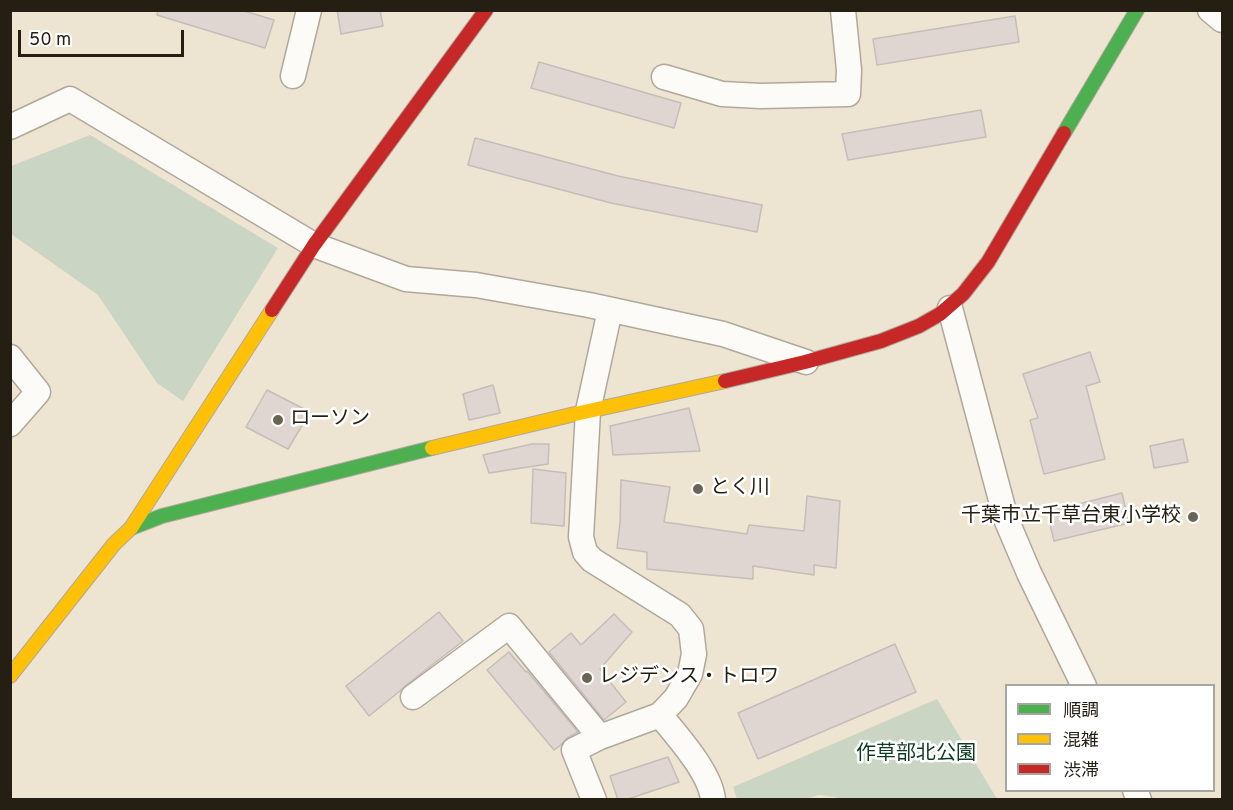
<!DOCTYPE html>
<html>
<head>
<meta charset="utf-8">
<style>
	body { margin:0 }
	#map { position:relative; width:1233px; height:810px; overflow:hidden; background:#ede4d2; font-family:Overpass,"Noto Sans JP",sans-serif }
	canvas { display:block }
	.frame { position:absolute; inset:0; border:12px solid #241f12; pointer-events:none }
	.legend { position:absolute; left:1005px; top:684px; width:210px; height:108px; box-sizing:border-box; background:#fff; border:2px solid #a7a5a0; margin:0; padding:8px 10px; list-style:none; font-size:18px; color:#241f12 }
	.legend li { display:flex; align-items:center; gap:12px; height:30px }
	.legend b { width:30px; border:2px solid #a7a5a0 }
	.scale { position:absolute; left:18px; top:30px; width:166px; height:27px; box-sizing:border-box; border:3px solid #241f12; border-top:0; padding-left:8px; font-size:18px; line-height:21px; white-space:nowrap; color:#241f12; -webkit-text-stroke:4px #fff; paint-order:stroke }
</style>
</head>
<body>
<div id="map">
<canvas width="1233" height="810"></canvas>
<div class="frame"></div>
<ul class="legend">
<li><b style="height:8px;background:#4caf50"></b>順調</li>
<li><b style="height:8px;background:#ffc107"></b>混雑</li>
<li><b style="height:8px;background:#c62828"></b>渋滞</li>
</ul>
<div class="scale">50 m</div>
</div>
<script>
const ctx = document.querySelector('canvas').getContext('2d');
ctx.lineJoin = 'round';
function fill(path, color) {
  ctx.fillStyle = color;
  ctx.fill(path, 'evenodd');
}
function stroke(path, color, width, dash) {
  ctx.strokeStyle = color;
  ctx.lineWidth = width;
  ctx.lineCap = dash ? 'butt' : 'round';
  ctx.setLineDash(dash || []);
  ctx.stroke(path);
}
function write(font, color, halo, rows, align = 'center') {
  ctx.font = font + ' Overpass,"Noto Sans JP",sans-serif';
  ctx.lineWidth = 5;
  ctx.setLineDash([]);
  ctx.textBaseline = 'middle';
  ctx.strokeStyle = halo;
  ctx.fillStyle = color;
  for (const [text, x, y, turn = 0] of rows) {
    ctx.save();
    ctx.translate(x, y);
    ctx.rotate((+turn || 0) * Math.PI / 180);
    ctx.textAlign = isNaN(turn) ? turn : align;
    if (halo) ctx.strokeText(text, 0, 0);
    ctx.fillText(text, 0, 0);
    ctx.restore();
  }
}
fill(new Path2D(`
	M90,135L278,248L183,401L157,383L98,295L11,234V166Z
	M937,699L997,799L842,800L835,797L819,795L807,799H737L733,787Z`), '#cbd5c3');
const building = new Path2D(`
	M158,10H241L274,20L265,48L157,15Z
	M337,10H380L383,26L341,34Z
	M1015,16L1019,42L877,65L873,39Z
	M539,62L681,103L674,128L531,88Z
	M981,110L986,137L848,160L842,134Z
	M475,138L618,176L762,205L757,232L611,203L468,165Z
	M1090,352L1100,382L1086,386L1105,459L1044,474L1030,420L1038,418L1023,374Z
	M493,385L500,413L469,420L463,394Z
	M267,390L310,412L288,449L246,427Z
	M689,408L700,451L613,455L610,426Z
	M1183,439L1188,462L1154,468L1150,446Z
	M532,444H549L548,464L489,473L483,455Z
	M533,469L566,473L564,526L531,523Z
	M621,480L670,487L664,522L747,534L749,525L804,531L807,496L840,501L836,568L814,565V575L753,566V579L647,569V552L617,548L620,523Z
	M1122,493L1129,523L1054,541L1047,512Z
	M439,612L463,641L405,686L400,691L369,716L346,686Z
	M614,614L632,632L600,669L626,702L604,720L549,652L571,633L581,645Z
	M895,644L916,692L758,759L738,713Z
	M509,652L526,672L527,671L578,732L567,738L561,745L554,750L487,670Z
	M668,757L679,782L625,800H618L610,776Z`);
fill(building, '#dfd6d2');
stroke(building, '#c6bdba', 1.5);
const street = new Path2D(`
	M1210,10L1222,20
	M293,76L309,10
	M664,77L722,94L761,96L848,94L849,70L843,10
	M10,127L70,99L314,245L406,279L476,285L589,305L723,334L806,362
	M950,308L1006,519L1029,573L1084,686
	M10,357L38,392L10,424
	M413,697L509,626L600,737
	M660,715C677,736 711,773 713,800
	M1135,790L1139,800
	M594,800L574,750L600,737L660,715L676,698L690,674L694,654L691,629L680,615L592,560L585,552L581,537L588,411L610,310`);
const fast = new Path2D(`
	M1064,133L1137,10
	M131,528L162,516L432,448`);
const slow = new Path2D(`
	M432,448L575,414L725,381
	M10,676L114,544L131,528L272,310`);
const jam = new Path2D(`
	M272,310L314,245L486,10
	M725,381L805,362L881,341L919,326L940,314L963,294L988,262L1064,133`);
stroke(street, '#b0a99b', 27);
stroke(fast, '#b0a99b', 16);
stroke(slow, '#b0a99b', 16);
stroke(jam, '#b0a99b', 16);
stroke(street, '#fcfbf8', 24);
stroke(fast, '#4caf50', 14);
stroke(slow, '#ffc107', 14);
stroke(jam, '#c62828', 14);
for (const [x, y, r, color] of [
	[278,420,6,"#6a6455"],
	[698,489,6,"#6a6455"],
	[1193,517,6,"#6a6455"],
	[587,678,6,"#6a6455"]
]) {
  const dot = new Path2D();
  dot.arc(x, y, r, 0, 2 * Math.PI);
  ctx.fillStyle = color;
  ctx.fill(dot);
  stroke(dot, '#fff', 2);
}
write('20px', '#241f12', '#fff', [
	["ローソン",290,420],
	["とく川",710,489],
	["千葉市立千草台東小学校",1181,517,"right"],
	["レジデンス・トロワ",599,678]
], 'left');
write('20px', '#0c3b20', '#fff', [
	["作草部北公園",916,755]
]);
</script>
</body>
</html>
